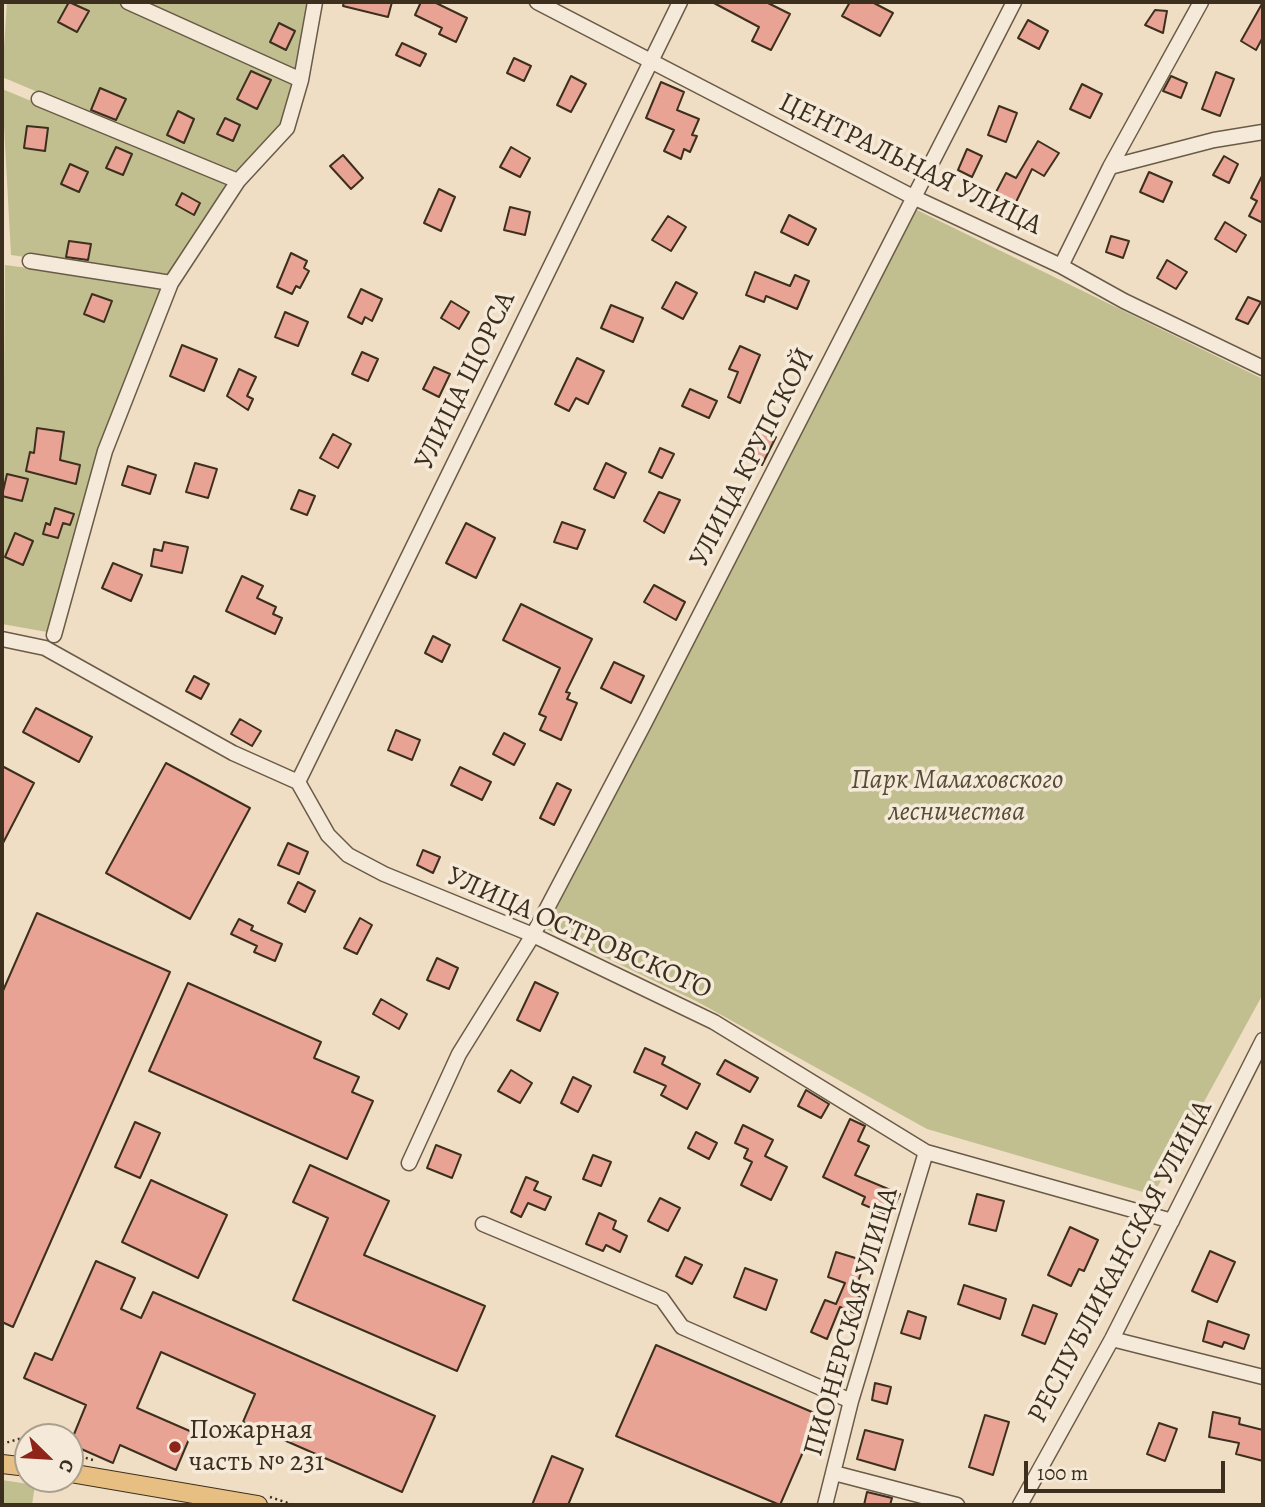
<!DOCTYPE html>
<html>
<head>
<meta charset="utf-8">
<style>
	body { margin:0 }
	#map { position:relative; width:1265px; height:1507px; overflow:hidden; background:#f0dec4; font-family:Alegreya,serif }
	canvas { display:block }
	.frame { position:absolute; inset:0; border:4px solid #3d2f1e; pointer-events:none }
	.north { position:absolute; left:14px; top:1423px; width:70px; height:70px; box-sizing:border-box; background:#f5ead9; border:2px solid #ab9f8e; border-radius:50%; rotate:114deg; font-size:19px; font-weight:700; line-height:28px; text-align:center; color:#3d2f1e }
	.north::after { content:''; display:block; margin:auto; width:24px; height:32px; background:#8f2418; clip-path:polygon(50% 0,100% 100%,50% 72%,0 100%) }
	.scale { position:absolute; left:1024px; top:1461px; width:201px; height:32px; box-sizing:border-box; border:4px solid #3d2f1e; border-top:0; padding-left:9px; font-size:21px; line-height:24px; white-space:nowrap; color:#3d2f1e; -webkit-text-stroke:5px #f5ead9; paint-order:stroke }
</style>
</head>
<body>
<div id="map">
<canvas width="1265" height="1507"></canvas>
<div class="frame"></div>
<div class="north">С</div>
<div class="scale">100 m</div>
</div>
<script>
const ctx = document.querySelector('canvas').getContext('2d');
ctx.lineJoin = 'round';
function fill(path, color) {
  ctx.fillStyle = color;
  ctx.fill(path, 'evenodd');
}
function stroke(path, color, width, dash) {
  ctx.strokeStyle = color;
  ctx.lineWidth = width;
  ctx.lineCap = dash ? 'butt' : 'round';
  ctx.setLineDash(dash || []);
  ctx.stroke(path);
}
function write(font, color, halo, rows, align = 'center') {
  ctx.font = font + ' Alegreya,serif';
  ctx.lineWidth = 7;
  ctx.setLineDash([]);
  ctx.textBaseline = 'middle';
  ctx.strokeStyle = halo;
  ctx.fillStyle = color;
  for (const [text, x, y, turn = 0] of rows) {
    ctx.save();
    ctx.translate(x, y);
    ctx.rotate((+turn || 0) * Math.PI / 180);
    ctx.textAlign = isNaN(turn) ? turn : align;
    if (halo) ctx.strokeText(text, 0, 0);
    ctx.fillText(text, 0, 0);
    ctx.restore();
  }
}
fill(new Path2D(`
	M7,2H116L295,84L282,126L237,176L2,77Z
	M140,2H309L298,74Z
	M2,89L232,183L169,278L11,255Z
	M915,209L1263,379V994L1153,1195L927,1129L696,1001L546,929Z
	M5,265L165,286L100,450L47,632L2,624Z
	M2,1480L35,1485L32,1505H2Z`), '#c1bf8f');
const building = new Path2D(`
	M69,2L89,11L77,32L58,22Z
	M344,2H392L388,17L343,6Z
	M421,2H434L467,18L456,42L439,34L442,28L415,15Z
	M712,2H766L790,14L771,50L752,41L759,27Z
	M850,2H872L893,13L880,36L842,16Z
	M1263,2V37L1256,50L1241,41Z
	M1155,10L1167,11L1163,33L1145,25Z
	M1028,20L1048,31L1039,49L1018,38Z
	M279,23L295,31L286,50L270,42Z
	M402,43L426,54L420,66L396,55Z
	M514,58L531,66L524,81L507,73Z
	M251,71L271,80L257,109L237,99Z
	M1216,72L1234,79L1220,116L1202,109Z
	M571,76L586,84L571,112L557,105Z
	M1171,76L1187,83L1181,98L1163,91Z
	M661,82L684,92L677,110L699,119L692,135L697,136L690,152L684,149L681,159L664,151L674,130L646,118Z
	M1082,84L1102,94L1090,118L1070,109Z
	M100,88L126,99L116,120L91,110Z
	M999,106L1017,113L1006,142L988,135Z
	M178,111L194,119L184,143L167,135Z
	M225,118L240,125L233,141L217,134Z
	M27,126L48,128L45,151L24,148Z
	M1038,141L1059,153L1044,176L1032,169L1015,204L995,194L1006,173L1016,178Z
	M116,147L132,154L123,175L106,168Z
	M511,147L530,158L520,177L500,167Z
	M967,149L982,156L972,177L958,170Z
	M343,155L363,178L351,189L330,166Z
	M1224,156L1238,164L1229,183L1213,175Z
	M70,164L88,172L79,192L61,184Z
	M1149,172L1172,182L1163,202L1140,192Z
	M1263,174V223L1249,216L1257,201L1251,198Z
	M439,189L455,197L441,231L424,223Z
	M182,193L200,203L194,215L176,205Z
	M510,207L530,212L525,235L504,230Z
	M789,215L816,229L808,245L781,232Z
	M668,216L686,227L671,251L652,240Z
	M1225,222L1246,235L1236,252L1215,239Z
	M1111,236L1129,241L1123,258L1106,252Z
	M69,241L91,244L88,260L66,257Z
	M291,253L307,261L304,268L309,271L300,288L296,286L292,294L277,287Z
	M1167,260L1187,272L1176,289L1157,278Z
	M755,272L790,286L795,275L809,281L797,309L766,296L764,302L746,295Z
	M676,282L697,293L683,319L662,308Z
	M361,289L382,299L372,321L365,317L362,324L348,317Z
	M92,294L112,301L104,322L84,314Z
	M1248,297L1261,302L1248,324L1236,319Z
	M451,301L469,312L459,329L441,318Z
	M611,305L643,318L633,342L601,328Z
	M285,312L308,322L298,346L275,337Z
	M182,345L217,359L204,391L170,376Z
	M740,346L760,355L740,403L728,397L738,372L729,369Z
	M362,352L378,359L368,381L352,374Z
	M577,358L604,371L588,404L576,398L569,411L555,404Z
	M434,367L450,374L439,397L423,389Z
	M239,369L256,377L247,396L253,399L248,410L227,396Z
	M690,389L717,401L709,418L682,406Z
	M37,428L64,432L60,460L80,465L76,484L26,471L30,452L34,453Z
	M760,428L776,437L762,465L745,456Z
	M333,434L351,444L338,468L320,458Z
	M660,448L674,454L662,478L649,472Z
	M195,463L217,469L208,498L186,492Z
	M606,463L626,473L614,498L594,489Z
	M128,466L156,475L150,494L122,485Z
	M7,474L28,479L22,501L2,496Z
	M299,490L315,496L307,515L291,509Z
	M659,492L680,500L664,533L644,521Z
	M55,508L74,514L70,525L63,523L58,538L43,534L46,523L50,525Z
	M562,522L585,530L577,549L554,542Z
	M466,523L495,538L476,578L446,563Z
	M15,533L33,541L23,565L5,557Z
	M164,542L188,547L182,573L151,566L154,549L162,551Z
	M113,563L142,575L131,601L102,588Z
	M242,576L263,586L257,598L276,607L273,614L282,618L275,634L226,611Z
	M654,585L685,602L676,620L644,602Z
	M521,604L592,639L566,692L570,693L567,699L577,703L561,740L540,730L546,717L539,714L560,668L503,640Z
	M433,636L450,645L442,662L425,653Z
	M614,662L644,676L631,703L601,688Z
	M194,676L209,684L201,699L186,691Z
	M36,708L92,737L79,762L23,732Z
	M240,719L261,731L252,746L231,734Z
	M396,730L420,740L412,760L388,750Z
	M504,733L525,744L514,765L493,754Z
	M166,763L250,808L190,919L106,873Z
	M2,766L34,783L2,845Z
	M460,767L491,782L482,800L451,785Z
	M557,783L571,790L554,825L540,818Z
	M288,843L308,852L299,874L278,865Z
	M423,850L440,857L433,873L417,865Z
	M298,882L315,891L305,912L288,903Z
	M37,913L170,972L13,1327L2,1322V993Z
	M360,918L372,925L357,954L344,948Z
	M239,919L253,926L251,930L282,944L275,961L254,952L257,946L231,934Z
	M437,958L458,968L449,989L427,980Z
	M535,982L558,993L540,1031L517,1020Z
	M188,983L321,1042L314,1058L359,1077L352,1092L373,1101L347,1159L149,1071Z
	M381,999L407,1014L399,1029L373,1014Z
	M645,1048L665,1057L662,1064L700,1084L687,1109L661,1095L666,1086L634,1072Z
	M725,1060L758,1078L750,1092L717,1074Z
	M511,1070L532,1083L520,1103L498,1091Z
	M573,1077L591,1086L578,1112L561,1103Z
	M806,1090L829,1104L821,1118L798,1106Z
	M850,1119L865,1126L858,1141L869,1146L855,1175L900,1194L890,1216L862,1204L865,1197L823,1177Z
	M135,1122L160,1133L140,1178L115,1167Z
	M743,1125L773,1140L765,1156L787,1167L771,1200L741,1185L752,1162L744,1158L748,1149L735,1143Z
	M696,1132L717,1143L709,1159L688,1148Z
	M436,1145L461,1155L452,1178L427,1168Z
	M593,1155L611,1162L601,1186L583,1179Z
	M310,1165L389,1201L364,1255L485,1306L457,1371L293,1300L328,1218L293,1202Z
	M526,1177L538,1182L534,1190L551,1197L545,1210L528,1203L521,1217L511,1212Z
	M151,1180L227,1215L198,1278L122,1242Z
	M977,1194L1004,1201L996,1231L969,1224Z
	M660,1198L680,1208L668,1231L648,1221Z
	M599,1213L616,1221L613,1229L627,1236L620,1252L606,1245L603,1251L586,1244Z
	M1070,1227L1098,1240L1084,1271L1079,1269L1071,1286L1048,1275Z
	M1210,1251L1235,1262L1217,1302L1192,1291Z
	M836,1252L865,1261L854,1294L866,1299L860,1315L840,1307L827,1339L811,1332L825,1300L836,1304L845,1283L828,1277Z
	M685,1257L702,1265L692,1284L676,1276Z
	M96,1261L135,1278L121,1309L141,1318L153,1292L435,1416L402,1492L243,1422L255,1394L161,1352L137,1408L192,1432L176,1470L120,1445L113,1463L70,1444L86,1405L24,1378L35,1353L52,1360Z
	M745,1268L777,1280L766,1310L734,1297Z
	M964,1285L1006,1299L1000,1319L958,1304Z
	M1033,1305L1057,1314L1045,1344L1022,1335Z
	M908,1311L926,1317L920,1339L901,1333Z
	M1208,1321L1249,1335L1244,1349L1224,1342L1222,1347L1203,1341Z
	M656,1345L819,1415L780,1505L616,1436Z
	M875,1383L891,1387L887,1404L872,1400Z
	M1213,1412L1240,1418L1239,1424L1263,1430V1461L1236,1454L1239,1443L1209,1437Z
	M985,1415L1009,1422L993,1475L969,1467Z
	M1159,1423L1177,1429L1165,1461L1147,1454Z
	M865,1430L903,1440L895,1470L857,1459Z
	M552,1456L583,1469L568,1505H532Z
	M867,1492L892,1498L890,1505H864Z`);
fill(building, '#e8a394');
stroke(building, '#3d2f1e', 2);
const minor = new Path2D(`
	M128,2L301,80
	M537,2L913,197L1061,266L1124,301L1263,368
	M39,99L238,181
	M1110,167L1214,140L1263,132
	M30,261L171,283
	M1061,266L1110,167L1201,2
	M54,635L105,451L171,283L238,181L287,128L301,80L315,2
	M2,639L45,648L233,753L298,782L328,835L348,855L384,874L533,935L714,1022L926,1152L1172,1221
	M298,782L680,2
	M409,1163L459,1054L533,935L644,724L1014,2
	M483,1224L662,1299L682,1327L851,1401
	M1112,1339L1263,1377
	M834,1473L957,1505
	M825,1505L851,1401L926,1152
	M1020,1505L1112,1339L1263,1040`);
const major = new Path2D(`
	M2,1464L28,1467
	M70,1473L258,1505`);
stroke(minor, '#6a5b48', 17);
stroke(major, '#3d2f1e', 20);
stroke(new Path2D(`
	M2,1444L22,1438L28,1440
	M70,1453L96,1461
	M35,1479L60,1483
	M270,1497L294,1505`), '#3d2f1e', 2.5, [2, 3.5]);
stroke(minor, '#f5ead9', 14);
stroke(major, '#e8bf82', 18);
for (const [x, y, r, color] of [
	[175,1447,7,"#8f2418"]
]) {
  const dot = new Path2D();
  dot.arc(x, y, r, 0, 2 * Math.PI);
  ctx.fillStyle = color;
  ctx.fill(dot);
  stroke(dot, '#f5ead9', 2.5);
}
write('28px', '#3d2f1e', '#f5ead9', [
	["ЦЕНТРАЛЬНАЯ УЛИЦА",910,165,26],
	["УЛИЦА ЩОРСА",466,381,-64],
	["УЛИЦА КРУПСКОЙ",753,458,-63],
	["УЛИЦА ОСТРОВСКОГО",579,934,24],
	["РЕСПУБЛИКАНСКАЯ УЛИЦА",1121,1262,-62],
	["ПИОНЕРСКАЯ УЛИЦА",852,1322,-74]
]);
write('italic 28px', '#574c35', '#f5ead9', [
	["Парк Малаховского",957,781],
	["лесничества",957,813]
]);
write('28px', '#3d2f1e', '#f5ead9', [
	["Пожарная",189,1431],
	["часть № 231",189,1463]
], 'left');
</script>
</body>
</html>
